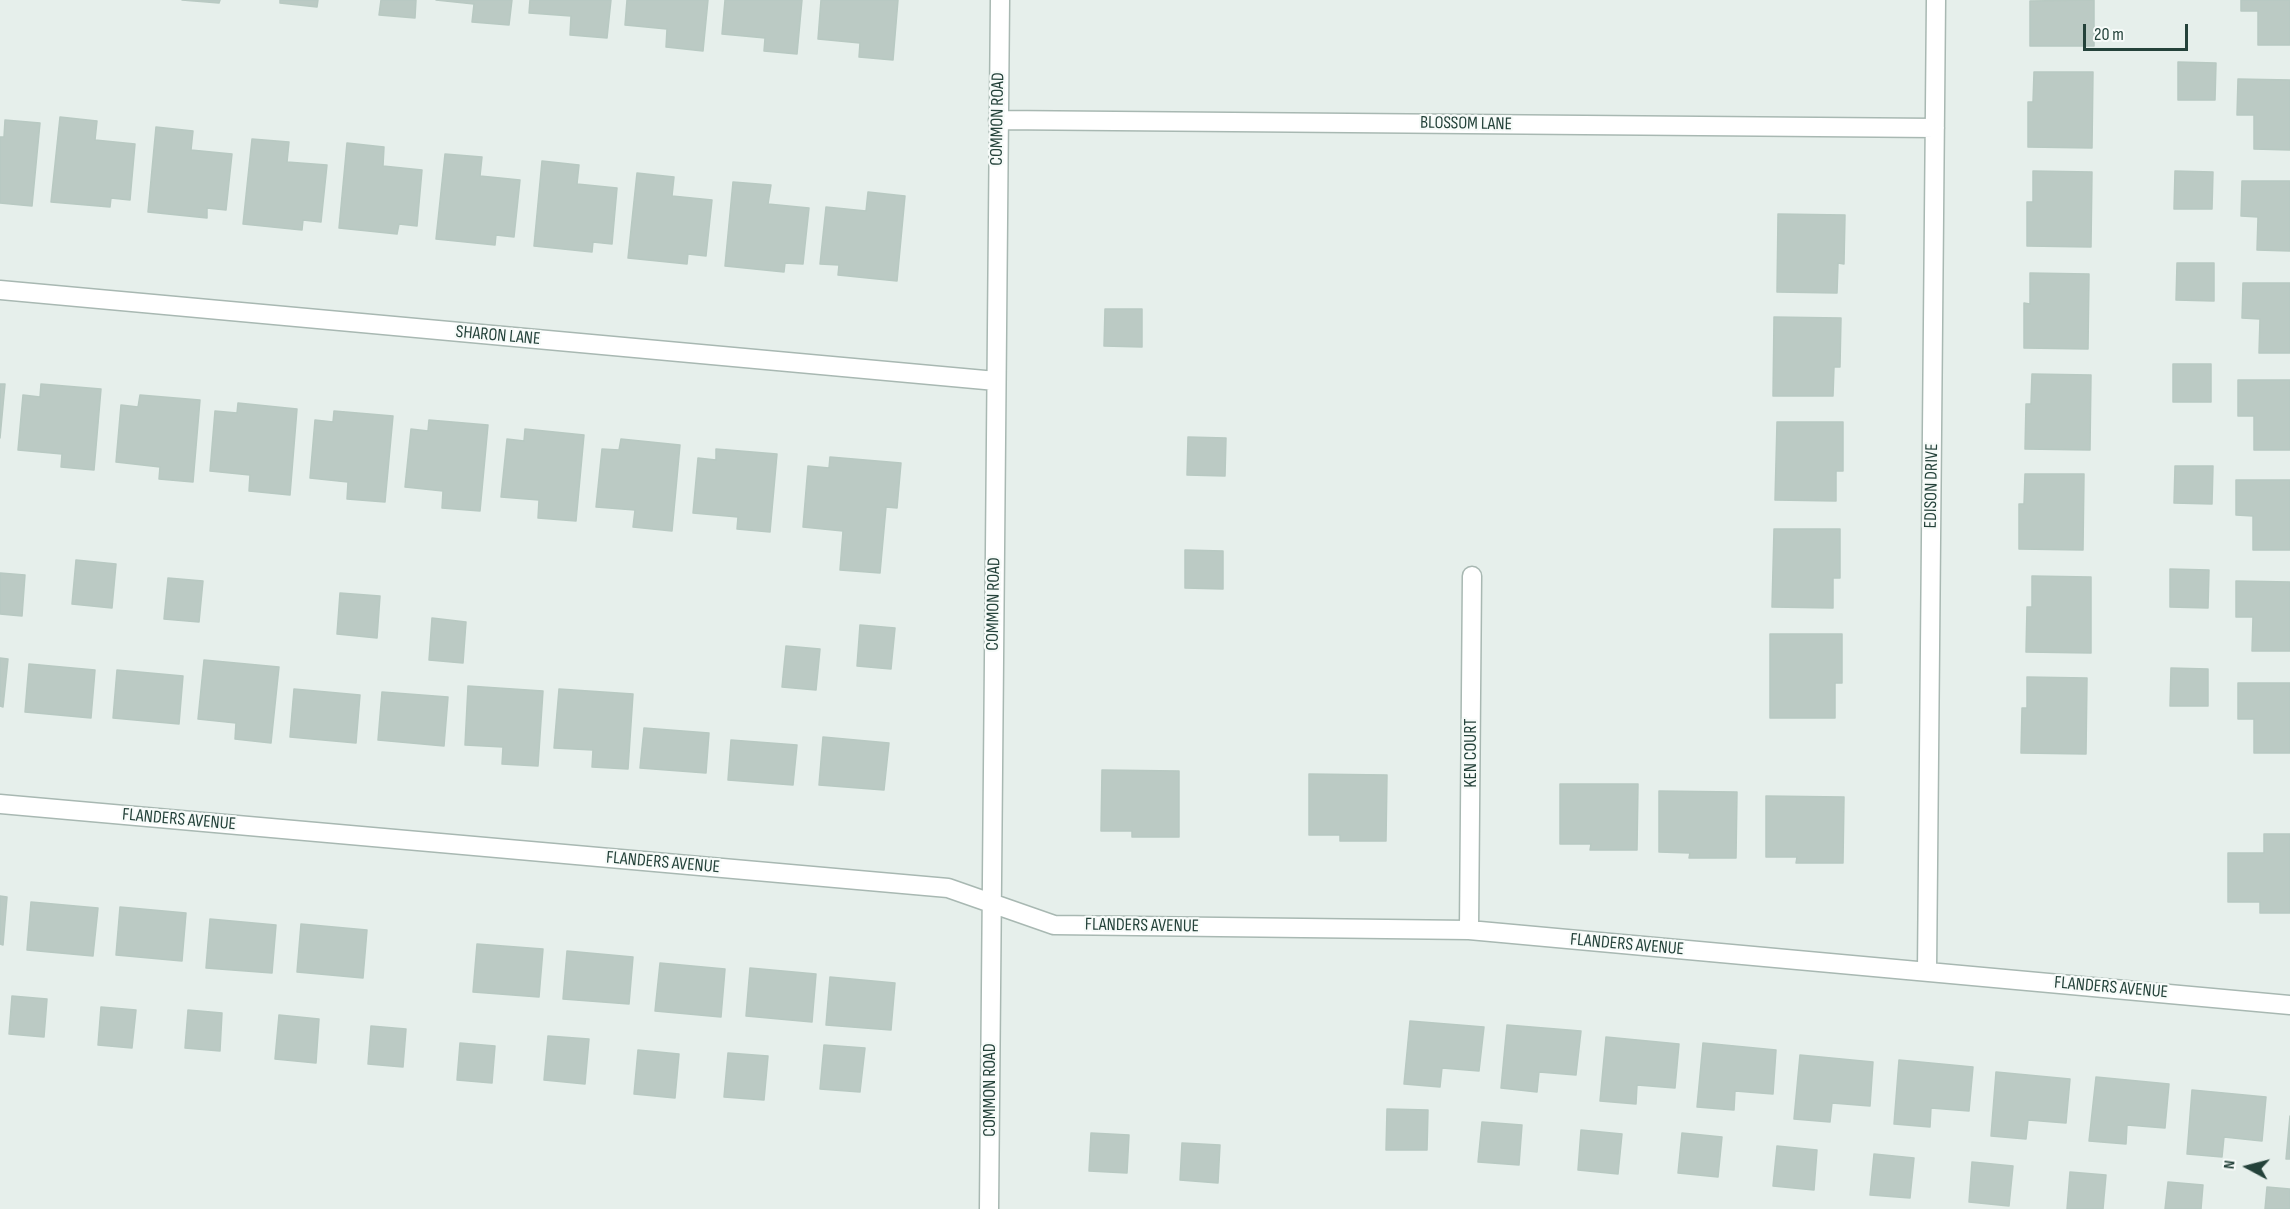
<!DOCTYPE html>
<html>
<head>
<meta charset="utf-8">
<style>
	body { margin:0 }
	#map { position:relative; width:2290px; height:1209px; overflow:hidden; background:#e6efeb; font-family:"Sofia Sans Condensed",sans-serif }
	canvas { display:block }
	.north { position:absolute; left:2218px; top:1137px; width:60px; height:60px; -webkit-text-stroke:4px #f7fbf9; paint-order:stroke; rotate:277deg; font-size:16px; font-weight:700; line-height:24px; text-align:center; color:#24423a }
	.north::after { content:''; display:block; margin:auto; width:21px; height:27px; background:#24423a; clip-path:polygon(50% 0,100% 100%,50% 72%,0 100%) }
	.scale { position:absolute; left:2083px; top:24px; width:105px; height:27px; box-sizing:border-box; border:3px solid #24423a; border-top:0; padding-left:8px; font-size:18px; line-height:21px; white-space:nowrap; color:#24423a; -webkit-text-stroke:4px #f7fbf9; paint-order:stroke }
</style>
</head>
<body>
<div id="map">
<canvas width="2290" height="1209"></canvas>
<div class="north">N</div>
<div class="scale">20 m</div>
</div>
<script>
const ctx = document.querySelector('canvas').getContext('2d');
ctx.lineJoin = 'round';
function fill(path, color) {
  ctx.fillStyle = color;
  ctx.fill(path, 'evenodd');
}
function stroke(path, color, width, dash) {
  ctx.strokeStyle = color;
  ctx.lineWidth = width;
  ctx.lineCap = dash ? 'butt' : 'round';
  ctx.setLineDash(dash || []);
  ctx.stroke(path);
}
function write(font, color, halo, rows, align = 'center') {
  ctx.font = font + ' "Sofia Sans Condensed",sans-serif';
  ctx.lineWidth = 4.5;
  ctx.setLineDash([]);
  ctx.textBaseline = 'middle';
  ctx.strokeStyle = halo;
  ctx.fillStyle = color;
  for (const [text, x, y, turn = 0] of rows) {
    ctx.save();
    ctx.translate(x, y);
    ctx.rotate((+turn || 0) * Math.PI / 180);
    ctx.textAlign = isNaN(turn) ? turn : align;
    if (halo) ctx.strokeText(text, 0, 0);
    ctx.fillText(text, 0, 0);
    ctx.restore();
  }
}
const building = new Path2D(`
	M182,0H220L219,3Z
	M280,0H318L317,7L280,3Z
	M381,0H416L415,18L379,15Z
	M436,0H512L509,25L472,22L474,4Z
	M530,0H611L607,38L570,35L571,16L529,13Z
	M627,0H708L703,51L666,47L667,29L625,25Z
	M725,0H802L797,54L764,51L765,38L722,34Z
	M821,0H898L893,60L859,57L860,43L818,39Z
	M2094,0V46H2030V1Z
	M2241,0H2290V45H2258V11H2241Z
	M2178,62L2216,63L2215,100H2178Z
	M2034,72H2093L2092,148L2028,147V102H2033Z
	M2238,79L2290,80V150L2254,149V115H2237Z
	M60,117L97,121L95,140L135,144L130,200L111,198L110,207L51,202Z
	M5,120L40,123L32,206L0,203V137H4Z
	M156,127L193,131L191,150L232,154L226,210L207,208V218L148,212Z
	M252,139L289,142L287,162L327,165L321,222L303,220L302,230L243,224Z
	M347,143L384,147L383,166L422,170L417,226L399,224L397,234L339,228Z
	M445,154L482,157L480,176L520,180L514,237L496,235L495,245L436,239Z
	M542,161L579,165L577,184L617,188L612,244L593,242L592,252L534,246Z
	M2033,171L2092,172L2091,247L2027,246V202H2033Z
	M2175,171L2213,172L2212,209H2174Z
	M637,173L674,177L672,196L712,200L706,256L688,254L687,264L628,258Z
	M2242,181H2290V251L2257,250L2258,217L2241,216Z
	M733,182L771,185L768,204L809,208L803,264L785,263L784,272L725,266Z
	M868,192L905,196L897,281L838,275L839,265L820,264L826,207L866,211Z
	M1778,214L1845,215L1844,264L1838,263L1837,293L1777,292Z
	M2177,263H2214V301L2176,300Z
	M2030,273L2089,274L2088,349L2024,348V303L2030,304Z
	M2243,283H2290V353H2259L2260,319L2242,318Z
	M1105,309H1142V347L1104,346Z
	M1774,317L1841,318L1840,367H1834L1833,396H1773Z
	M2173,364H2211V402H2173Z
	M2032,374L2091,375L2090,450L2025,449L2026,404H2031Z
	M2238,380H2290V450H2254V416H2238Z
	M0,384H5L0,438Z
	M41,384L101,389L94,470L61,467L62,454L18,450L23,395L40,397Z
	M140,395L200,400L193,482L159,479L160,467L116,462L121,405L138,407Z
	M238,403L297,409L290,495L249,491L250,475L210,471L215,411L237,413Z
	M334,411L393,416L385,502L347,499L348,482L310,478L315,420L333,422Z
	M429,420L488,425L480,511L442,508L443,491L405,487L411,429L428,431Z
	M1777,422H1843V471H1836V501L1775,500Z
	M525,429L584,435L576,521L538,518L539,500L501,497L507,439L524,441Z
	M1188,437L1226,438L1225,476L1187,475Z
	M621,439L680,445L672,531L633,527L635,510L596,507L602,449L619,450Z
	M716,449L777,454L770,532L737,529L738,517L693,513L698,458L716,460Z
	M830,457L901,463L897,508L886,507L880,573L840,570L843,531L803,527L808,466L829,468Z
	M2175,466H2213L2212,504L2174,503Z
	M2025,474H2084L2083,550L2019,549V504H2024Z
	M2236,480H2290V550H2253V516L2236,515Z
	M1774,529H1840V578H1833V608L1772,607Z
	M1185,550L1223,551V589L1185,588Z
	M76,560L116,564L112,608L72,604Z
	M2170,569L2209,570L2208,608L2170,607Z
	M0,573L25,575L22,616L0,614Z
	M2032,576L2091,577V653L2026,652L2027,607H2032Z
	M168,578L203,581L199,622L164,619Z
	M2236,581L2290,582V651H2252L2253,617H2236Z
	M340,593L380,596L377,638L337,634Z
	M432,618L466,622L463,663L429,660Z
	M860,625L895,628L891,669L857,666Z
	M1770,634H1842V683H1835V718H1770Z
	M786,646L820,649L816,690L782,687Z
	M0,658L8,659L3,707L0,706Z
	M204,660L279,667L271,743L235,739L236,723L198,719Z
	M29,664L95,670L91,718L25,712Z
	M2171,668L2208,669V706H2170Z
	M117,670L183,676L179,724L113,718Z
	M2027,677L2087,678L2086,754L2021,753L2022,708H2027Z
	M2238,683H2290V753H2254V719H2238Z
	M468,686L543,691L538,766L502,764L503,747L465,745Z
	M294,689L360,695L356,743L290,737Z
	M559,689L633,694L628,769L592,767L593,750L554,748Z
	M382,692L448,697L444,746L378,740Z
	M644,728L709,733L706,773L640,768Z
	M823,737L889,743L884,790L819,785Z
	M731,740L797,745L793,785L728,780Z
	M1102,770L1179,771V837H1132V831H1101Z
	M1309,774L1387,775L1386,841H1340V835H1309Z
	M1560,784H1638L1637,850H1590L1591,844H1560Z
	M1659,791L1737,792L1736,858H1689L1690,853L1659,852Z
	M1766,796L1844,797L1843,863H1796L1797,857H1766Z
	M2264,834H2290V913H2260V902H2228V853H2264Z
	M0,896L7,897L3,945L0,944Z
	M31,902L98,908L93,956L27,950Z
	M120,907L186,913L182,961L116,955Z
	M210,919L276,925L272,973L206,968Z
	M301,924L367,930L363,978L297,972Z
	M477,944L543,949L539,997L473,992Z
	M567,951L633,957L629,1004L563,999Z
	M660,963L725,969L721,1017L655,1011Z
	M750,968L816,974L812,1022L746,1016Z
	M830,977L895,983L891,1030L826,1025Z
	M12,996L47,999L44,1037L9,1034Z
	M101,1007L136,1010L132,1048L98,1045Z
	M188,1010L222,1013L220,1051L185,1048Z
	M279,1015L319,1019L316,1063L275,1059Z
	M1410,1021L1484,1027L1479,1071L1442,1068L1440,1087L1404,1084Z
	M1507,1025L1581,1031L1576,1075L1539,1072L1537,1092L1501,1088Z
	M371,1026L406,1029L403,1067L368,1064Z
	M548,1036L589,1039L585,1084L544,1080Z
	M1606,1037L1679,1044L1675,1088L1637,1085L1636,1104L1600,1101Z
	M460,1043L495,1046L492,1083L457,1080Z
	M1703,1043L1776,1050L1773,1094L1735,1091L1734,1110L1697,1107Z
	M824,1045L865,1048L860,1092L820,1089Z
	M638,1050L679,1054L675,1098L634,1094Z
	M728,1053L768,1056L764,1100L724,1097Z
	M1800,1055L1873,1062L1870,1106L1832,1103L1830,1122L1794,1119Z
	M1899,1060L1973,1067L1969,1111L1931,1108L1930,1127L1894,1124Z
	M1996,1072L2070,1079L2066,1123L2028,1120L2026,1139L1991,1136Z
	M2096,1077L2169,1084L2165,1128L2127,1125L2126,1144L2089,1141Z
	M2192,1090L2266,1097L2262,1141L2224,1137L2222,1157L2187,1154Z
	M1387,1109L1428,1110L1427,1150H1386Z
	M2290,1116V1159H2286Z
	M1482,1122L1522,1125L1519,1165L1478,1162Z
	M1581,1130L1622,1134L1618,1174L1578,1170Z
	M1091,1133L1129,1135L1127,1173L1089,1171Z
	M1682,1133L1722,1137L1718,1177L1678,1173Z
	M1182,1143L1220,1145L1218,1183L1180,1180Z
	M1777,1146L1817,1150L1814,1190L1773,1186Z
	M1874,1154L1914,1158L1910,1198L1870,1195Z
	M1972,1162L2013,1166L2009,1206L1969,1202Z
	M2070,1172L2106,1175L2103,1209H2067Z
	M2168,1182L2203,1185L2201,1209H2165Z
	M2267,1187L2290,1189V1209H2265Z`);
fill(building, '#bbcac4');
stroke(building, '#b8c9c2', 1.5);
const minor = new Path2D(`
	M998,120L1935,128
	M0,290L996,381
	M0,804L948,888L1054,925L1469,930L2290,1005
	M1469,930L1472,576
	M1927,971L1936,0
	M989,1209L1000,0`);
stroke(minor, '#a8b8b2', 21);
stroke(minor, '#fff', 18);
write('18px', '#24423a', '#f7fbf9', [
	["COMMON ROAD",998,119,-89],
	["BLOSSOM LANE",1466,124,1],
	["SHARON LANE",498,336,5],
	["EDISON DRIVE",1932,486,-89],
	["COMMON ROAD",994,604,-89],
	["KEN COURT",1471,753,-90],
	["FLANDERS AVENUE",179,820,5],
	["FLANDERS AVENUE",663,863,5],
	["FLANDERS AVENUE",1142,926,1],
	["FLANDERS AVENUE",1627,945,5],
	["FLANDERS AVENUE",2111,988,5],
	["COMMON ROAD",990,1090,-90]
]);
</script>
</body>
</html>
